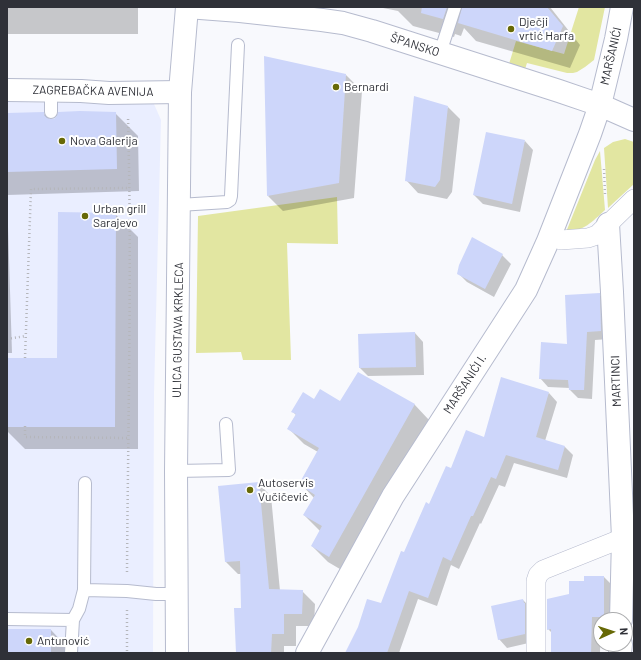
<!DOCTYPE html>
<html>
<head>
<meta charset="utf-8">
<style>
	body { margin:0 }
	#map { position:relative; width:641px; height:660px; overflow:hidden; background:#f8f9fd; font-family:Barlow,sans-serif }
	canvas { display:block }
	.frame { position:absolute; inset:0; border:8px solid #2f3138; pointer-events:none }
	.north { position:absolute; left:593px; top:612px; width:40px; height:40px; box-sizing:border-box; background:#fff; border:1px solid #acadaf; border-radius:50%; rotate:87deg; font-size:11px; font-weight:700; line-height:16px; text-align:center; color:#2f3138 }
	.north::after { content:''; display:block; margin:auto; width:14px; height:18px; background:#676906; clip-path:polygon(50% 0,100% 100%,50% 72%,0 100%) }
</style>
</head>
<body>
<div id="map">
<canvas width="641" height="660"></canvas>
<div class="frame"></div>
<div class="north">N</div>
</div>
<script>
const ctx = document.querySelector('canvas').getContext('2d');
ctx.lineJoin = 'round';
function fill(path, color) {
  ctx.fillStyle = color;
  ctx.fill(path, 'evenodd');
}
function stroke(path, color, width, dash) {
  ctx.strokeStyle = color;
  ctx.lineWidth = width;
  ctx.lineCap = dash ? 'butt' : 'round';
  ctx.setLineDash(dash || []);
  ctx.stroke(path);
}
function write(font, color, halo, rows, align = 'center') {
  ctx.font = font + ' Barlow,sans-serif';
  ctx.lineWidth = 4;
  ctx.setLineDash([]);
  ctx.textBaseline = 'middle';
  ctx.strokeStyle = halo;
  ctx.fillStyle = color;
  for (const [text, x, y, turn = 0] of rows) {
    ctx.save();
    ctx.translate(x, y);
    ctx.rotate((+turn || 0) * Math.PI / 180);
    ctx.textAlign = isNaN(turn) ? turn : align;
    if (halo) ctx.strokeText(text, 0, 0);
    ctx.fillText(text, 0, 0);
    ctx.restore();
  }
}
fill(new Path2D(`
	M7,102L154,104L161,120L154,393L153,653H7Z`), '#eaeeff');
fill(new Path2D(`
	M579,7H605L594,60L585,67L577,72L573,73H567L527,63L525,69L509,64L516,41L564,54Z
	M625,139L634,142V184L608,208L604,148L613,142Z
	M600,151L605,210C592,222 584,231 566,232L595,160Z
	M337,197L338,244L287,243L291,360H243L241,352L196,353L198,216Z`), '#e2e6a1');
fill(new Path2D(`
	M7,7H138V34H7Z
	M378,7H550L580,45L570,68L476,41L464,28L461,36L455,34L454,37L413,26L398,11Z
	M346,75L362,91L354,198L283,211L268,196Z
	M448,107L460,119L452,192L447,199L418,193L406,180Z
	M43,113L50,120L115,113L138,136L139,191L7,195L12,353H7V114Z
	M525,141L533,150L520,212L483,204L474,195Z
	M115,214L138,237V449H25L7,431V359H58Z
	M502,255L511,264L494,297L467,282L458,273Z
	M599,294L608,303L609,339L595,340L592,399L578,398L570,390V388L548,387L540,378L568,345Z
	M415,333L423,342L424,375L368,376L360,368Z
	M549,393L557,402L545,441L565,447L573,455L567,478L514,463L505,487L499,485L481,524L480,523L459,569L451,565L437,606L418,599L399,653H346L382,605L405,553L429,505L451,469L484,438Z
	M315,400L340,402L414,404L429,420L345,572L328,562L312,546L320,531L304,515L314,498L300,483L318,452L304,444L288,428L296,415L292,411Z
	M258,483L271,496L280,591H302L315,604L314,626H296V646H284V653H237L242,609L241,574H238L226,562Z
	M604,577L613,586V620H601L600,653H552V633L548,629L570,595L585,582Z
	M523,600L532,609L533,642L507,648L499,639Z
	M7,630H51L66,646V653H7Z`), '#0003');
fill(new Path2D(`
	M422,7H447L443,19L421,13Z
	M462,7H547L563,26L552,51L458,23Z
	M264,56L346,74L339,183L267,196Z
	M414,96L448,106L440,180L435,187L405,181Z
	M80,111L116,112L117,169L7,172V113L44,112V115L47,118L51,119H54L57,116L58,112Z
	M486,132L525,140L512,204L473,195Z
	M58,212L116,213L115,427H7V358H57Z
	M472,237L503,254L485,289L457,274L459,265Z
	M600,293L601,331L587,332L584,390H569L568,380L539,379L541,342L567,344L565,295Z
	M415,332L416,367L359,368L358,334Z
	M358,372L415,404L329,557L311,546L322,526L303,515L315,495L299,484L319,448L287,429L296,414L291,412L303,392L314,399L320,389L340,401Z
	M501,377L549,392L536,437L565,446L558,470L506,455L496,479L491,477L473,516H471L451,561L443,557L428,598L409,591L387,653H345L358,627L367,599L381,603L401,551L404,552L426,502L429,504L446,466L451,468L466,430L484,437Z
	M259,482L269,589L303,590L302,614H284V634H272L271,653H236L234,608H241L240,561L225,562L218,486Z
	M584,576H604V617H592L591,653H551V629L547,630V599L569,594V581H584Z
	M523,599L524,603H525V634L498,640L491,606Z
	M7,629H51V653H7Z`), '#cdd6fa');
const service = new Path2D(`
	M440,53L455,7
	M51,91V112
	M179,205L227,202L230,200L231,196L238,45
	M176,471L229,470L226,424
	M85,483L84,590L127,591L156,594H176
	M7,619L73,620L71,653
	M73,620L79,609L84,590`);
const pedestrian = new Path2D(`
	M561,240L588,238L597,235L634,199
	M536,653V581L538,575L543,570L623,538`);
const minor = new Path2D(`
	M187,7L240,11L322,20L343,23L372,31L559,91L600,105L634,120
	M7,90L81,91L109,93L180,92
	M608,224L612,292L623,538L621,620
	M307,653L393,496L526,290L548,241L590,134L600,105L616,39L622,7
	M620,653L621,644`);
const tertiary = new Path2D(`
	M177,653L176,471L180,92L187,7`);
stroke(service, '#b6bbce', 14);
stroke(pedestrian, '#b6bbce', 20);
stroke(minor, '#b6bbce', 24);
stroke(tertiary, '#b6bbce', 24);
stroke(new Path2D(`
	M604,169L605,194
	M7,339L26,336
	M25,358L31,189L130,188
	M25,426V437L128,438
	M127,572C128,420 132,269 128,117
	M127,610V653`), '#b5b6bb', 2.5, [1, 3]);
stroke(service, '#fff', 12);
stroke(pedestrian, '#fff', 19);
stroke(minor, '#fff', 22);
stroke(tertiary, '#fff', 22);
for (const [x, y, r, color] of [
	[511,29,4,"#676906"],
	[336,87,4,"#676906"],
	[62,141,4,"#676906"],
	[85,216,4,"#676906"],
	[250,490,4,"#676906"],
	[29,641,4,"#676906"]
]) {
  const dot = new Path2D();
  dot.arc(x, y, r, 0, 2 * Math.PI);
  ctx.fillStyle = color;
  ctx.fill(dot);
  stroke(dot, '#fff', 1.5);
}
write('12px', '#2f3138', '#fff', [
	["Dječji",519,22],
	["vrtić Harfa",519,36],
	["Bernardi",344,87],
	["Nova Galerija",70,141],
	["Urban grill",93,209],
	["Sarajevo",93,223],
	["Autoservis",258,483],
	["Vučičević",258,497],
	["Antunović",37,641]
], 'left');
write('12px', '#2f3138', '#fff', [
	["ŠPANSKO",415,45,18],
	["MARŠANIĆI",611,56,-77],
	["ZAGREBAČKA AVENIJA",93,91,1],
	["ULICA GUSTAVA KRKLECA",178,330,-89],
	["MARTINCI",616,381,-92],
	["MARŠANIĆI I.",465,384,-57]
]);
</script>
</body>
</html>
